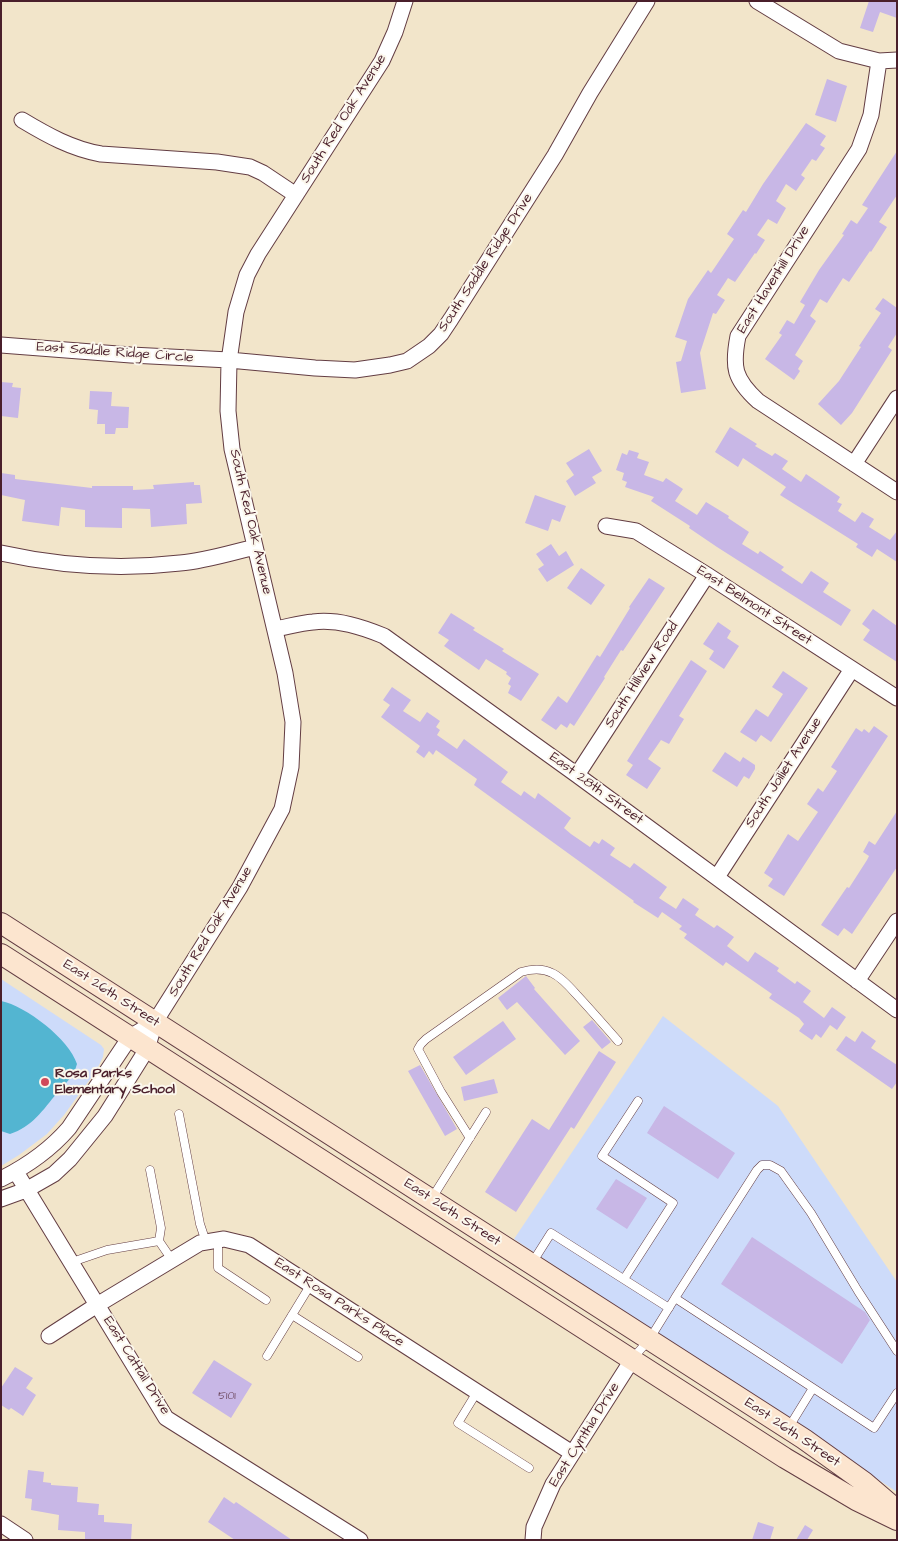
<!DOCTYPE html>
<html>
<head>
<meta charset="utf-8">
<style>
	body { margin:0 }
	#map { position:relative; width:898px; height:1541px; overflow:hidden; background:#f2e5ca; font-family:"Architects Daughter",sans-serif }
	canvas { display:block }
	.frame { position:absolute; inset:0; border:2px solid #4a1f2b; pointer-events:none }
</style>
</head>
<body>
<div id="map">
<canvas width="898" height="1541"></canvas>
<div class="frame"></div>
</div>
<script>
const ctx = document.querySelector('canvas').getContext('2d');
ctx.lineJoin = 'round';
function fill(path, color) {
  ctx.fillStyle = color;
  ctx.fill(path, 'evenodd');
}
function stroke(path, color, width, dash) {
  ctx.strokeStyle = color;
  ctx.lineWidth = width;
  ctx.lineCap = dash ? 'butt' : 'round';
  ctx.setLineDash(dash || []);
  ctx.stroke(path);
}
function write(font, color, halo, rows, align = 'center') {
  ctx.font = font + ' "Architects Daughter",sans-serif';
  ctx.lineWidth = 4;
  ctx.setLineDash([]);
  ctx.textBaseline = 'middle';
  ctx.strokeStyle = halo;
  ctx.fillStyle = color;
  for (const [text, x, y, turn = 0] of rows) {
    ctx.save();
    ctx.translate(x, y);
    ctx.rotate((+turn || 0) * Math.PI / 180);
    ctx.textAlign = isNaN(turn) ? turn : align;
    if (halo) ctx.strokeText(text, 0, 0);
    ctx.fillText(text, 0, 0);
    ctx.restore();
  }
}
fill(new Path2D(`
	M1,979L101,1045L104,1049L103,1057L96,1071L64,1115L47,1134L19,1155L1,1166Z
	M663,1016L778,1106L897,1282V1492L514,1239Z`), '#cddbfa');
fill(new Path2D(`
	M1,1001C26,1006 69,1039 77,1064C74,1076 65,1084 57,1093C43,1110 32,1127 10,1134L1,1131Z`), '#53b5d1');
fill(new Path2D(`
	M869,1H897V18L880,12L873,32L860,28Z
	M827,79L847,86L836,122L815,115Z
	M806,123L826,136L820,145L825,148L816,161L812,159L801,175L805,178L796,191L786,184L776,201L786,208L777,224L768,219L757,235L765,240L756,254L755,253L735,282L728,278L717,295L725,300L716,314L713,313L700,353L706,389L681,393L676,362L681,361L687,341L675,337L688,299L708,270L711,273L734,239L727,234L743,210L746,212L763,184Z
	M897,151V195L879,222L887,227L871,252L870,251L849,282L843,278L827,303L820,299L810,316L816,321L795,355L803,361L798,369L800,371L794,380L765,359L782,335L779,333L787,320L794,324L805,305L800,302L819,270L844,235L842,234L851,220L857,224L868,208L862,205Z
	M883,298L897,308V333L888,347L892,350L852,413L841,425L818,404L839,381L861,347L859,346L881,313L875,309Z
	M1,382L13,383L12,387L21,388L18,418L1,416Z
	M90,391L112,392L111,406L129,407L128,428H116L115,434H105V424H97L98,410L89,409Z
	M730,427L757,444L755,446L772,456L775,453L788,461L782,469L801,482L806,474L840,497L837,502L842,504L838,511L855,522L862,512L874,519L869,527L890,540L897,531V562L877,549L872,557L856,547L858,544L780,495L786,487L743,458L738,467L715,452Z
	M589,449L602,471L592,477L596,483L575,496L566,481L574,475L566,463Z
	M629,450L639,453L637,458L649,462L644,475L663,482L666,478L683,489L675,501L697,515L706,502L729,516L728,518L749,532L742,544L758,554L760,551L784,567L781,570L802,584L811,571L829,583L823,592L851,610L841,626L717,547L689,528L690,526L651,501L654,497L625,487L627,482L622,480L624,473L616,470L622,453L627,455Z
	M1,473L15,475V479L92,488V486H133V490L154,489L153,485L194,482V485H200L202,503L186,504L187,524L151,527L150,509L122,508V528L85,527V510L61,507L59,526L22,521L25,500L1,495Z
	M535,495L566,506L560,522L552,519L548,531L525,523Z
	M551,544L559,556L566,551L574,565L547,582L538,569L544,565L536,554Z
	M581,568L605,585L591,605L567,588Z
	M649,578L665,588L623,651L621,650L604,677L605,678L574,726L570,723L567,728L561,724L556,730L541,720L558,696L567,703L597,655L600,657L630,608L629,607Z
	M873,609L897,626V662L863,640L870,630L862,624Z
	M451,613L475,628L473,630L504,649L502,651L539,674L521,701L508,693L511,686L508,684L511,678L506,674L507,672L486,659L479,670L444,646L449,640L438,633Z
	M718,622L731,631L727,638L739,646L724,669L709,659L714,651L703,644Z
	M691,660L707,671L679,716L684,719L669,744L661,740L648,759L661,768L647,789L626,775L633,765L627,761Z
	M783,671L808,688L771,742L761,735L756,742L740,732L756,709L768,717L783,694L772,687Z
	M392,687L411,700L403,711L420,722L427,712L440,721L436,727L440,730L437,735L457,749L464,739L508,772L501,782L521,796L524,791L535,799L538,793L571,818L564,828L571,834L590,847L594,841L599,844L602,839L615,848L610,855L630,868L634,863L667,887L659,898L676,909L683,898L699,909L695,915L714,928L717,925L734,937L727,946L748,962L755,952L779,968L777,971L795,984L797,981L811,991L803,1002L824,1018L832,1007L846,1017L837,1030L830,1025L821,1038L816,1034L812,1040L799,1031L804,1024L799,1018L769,998L772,994L726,962L723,966L684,938L687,934L679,929L682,926L662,912L658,918L633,902L634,901L474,785L477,779L436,750L433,755L429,751L424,758L416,752L420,746L381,717L390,705L383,700Z
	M874,726L888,736L784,896L768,886L773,879L764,873L788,834L798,841L818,812L807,804L818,788L823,792L837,771L831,767L856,728L862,732L864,729L869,733Z
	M725,752L740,762L743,757L755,765V769L749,779L744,776L737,787L712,771Z
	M897,811V867L852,934L844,928L838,936L821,925L847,887L849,888L867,860L869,856L863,852L869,841L875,845Z
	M526,976L535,988L534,989L580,1041L565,1055L517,1002L507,1010L498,998Z
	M592,1020L611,1042L602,1049L583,1027Z
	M503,1021L516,1039L466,1075L453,1057Z
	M862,1031L876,1041L871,1048L897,1065V1082L892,1089L836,1050L846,1036L855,1042Z
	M599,1051L616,1062L574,1129L571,1127L516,1212L485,1192L532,1119L549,1130Z
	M420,1065L457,1129L445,1136L408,1071Z
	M494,1079L498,1093L464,1101L461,1087Z
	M664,1106L735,1153L718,1179L647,1133Z
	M616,1179L647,1198L627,1229L596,1209Z
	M752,1237L865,1312L870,1320L842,1364L721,1284Z
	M214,1360L252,1384L231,1418L192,1393Z
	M15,1367L33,1378L26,1388L36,1395L23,1416L11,1408L9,1410L1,1405V1388Z
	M28,1470L44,1472L43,1482L51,1483V1485L78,1487L77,1502L99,1504L98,1515H104V1522L132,1524L131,1540H85V1532L58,1530L59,1515L31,1510L32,1499L25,1498Z
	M224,1497L234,1504L236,1502L292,1540H235L208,1522Z
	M758,1522L774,1527L770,1540H752Z
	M805,1525L813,1530L807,1540H796Z`), '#c8b7e6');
const service = new Path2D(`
	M179,1114L200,1224L206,1242
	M470,1138L441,1092L418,1049L421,1044L426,1039L521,972C531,969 542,968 552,973C561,977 569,986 576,994C590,1009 604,1025 618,1041
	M150,1170L161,1228L159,1241
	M432,1198L486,1112
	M218,1240V1268L266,1300
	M72,1262L107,1250L159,1241L172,1260
	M532,1263L551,1233L669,1308
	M624,1279L673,1203L602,1156L638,1101
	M675,1298L757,1170L762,1165H770L781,1171L811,1213L858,1291L897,1351
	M292,1315L358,1357
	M267,1356L311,1284
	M632,1359L649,1340L675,1298L813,1388L789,1427
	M813,1388L874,1428L897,1393
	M477,1392L458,1423L529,1468`);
const minor = new Path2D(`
	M757,1L839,51L879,61L897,60
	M879,61L871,115L859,149L738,336C732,367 734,379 758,401L897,492
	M22,120C47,135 72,149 101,154L217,162L250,167L263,173L296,195
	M1,345L131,355L229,360L315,368L355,370L390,365L407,361L429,346L441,334L451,319L555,155L590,93L647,1
	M854,464L897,398
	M606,526L636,531L707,575L897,698
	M1,553C60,566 120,570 180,563C205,561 230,553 255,547
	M275,629C287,627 300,623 313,622C338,619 362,627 384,636L577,775L897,1010
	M577,775L707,575
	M717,877L852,669
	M857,981L897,921
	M16,1172L166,1418L360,1540
	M1,1179C27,1166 50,1150 69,1128L130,1037L155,1022
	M1,1199L26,1190L54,1174L70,1159L105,1116L147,1049L155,1022L240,887L282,809L291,767L293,722L285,673L232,449L228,411L229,361L236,312L247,275L258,254L382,61L395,32L405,1
	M49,1336L97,1305L200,1243L224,1239L249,1245L572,1453
	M1,1524L25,1540
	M533,1540L534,1527L553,1484L632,1360`);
const secondary = new Path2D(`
	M1,923L804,1439L864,1482L897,1510
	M1,954L785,1458L856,1500L897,1520`);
stroke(service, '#633d43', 9);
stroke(minor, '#633d43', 17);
stroke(secondary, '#633d43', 22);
stroke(service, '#fff', 8);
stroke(minor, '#fff', 15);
stroke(secondary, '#fce5cf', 20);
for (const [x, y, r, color] of [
	[45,1082,5,"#d1495b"]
]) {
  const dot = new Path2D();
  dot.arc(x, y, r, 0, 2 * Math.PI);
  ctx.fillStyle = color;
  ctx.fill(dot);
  stroke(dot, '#fbf7ec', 2);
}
write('11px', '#6a455a', null, [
	["5101",227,1397]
]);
write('14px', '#4a1f2b', '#fbf7ec', [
	["South Red Oak Avenue",344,119,-58],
	["South Saddle Ridge Drive",486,263,-57],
	["East Havenhill Drive",774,280,-58],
	["East Saddle Ridge Circle",115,353,4],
	["South Red Oak Avenue",250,522,77],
	["East Belmont Street",754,606,33],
	["South Hillview Road",642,675,-57],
	["South Joiliet Avenue",784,773,-57],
	["East 28th Street",596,789,36],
	["South Red Oak Avenue",211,932,-59],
	["East 26th Street",111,994,33],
	["East 26th Street",452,1213,33],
	["East Rosa Parks Place",339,1303,33],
	["East Cattail Drive",136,1366,58],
	["East 26th Street",792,1433,34],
	["East Cynthia Drive",585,1435,-58]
]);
write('bold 14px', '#4a1f2b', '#fbf7ec', [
	["Rosa Parks",55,1074],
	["Elementary School",55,1090]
], 'left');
</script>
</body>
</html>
